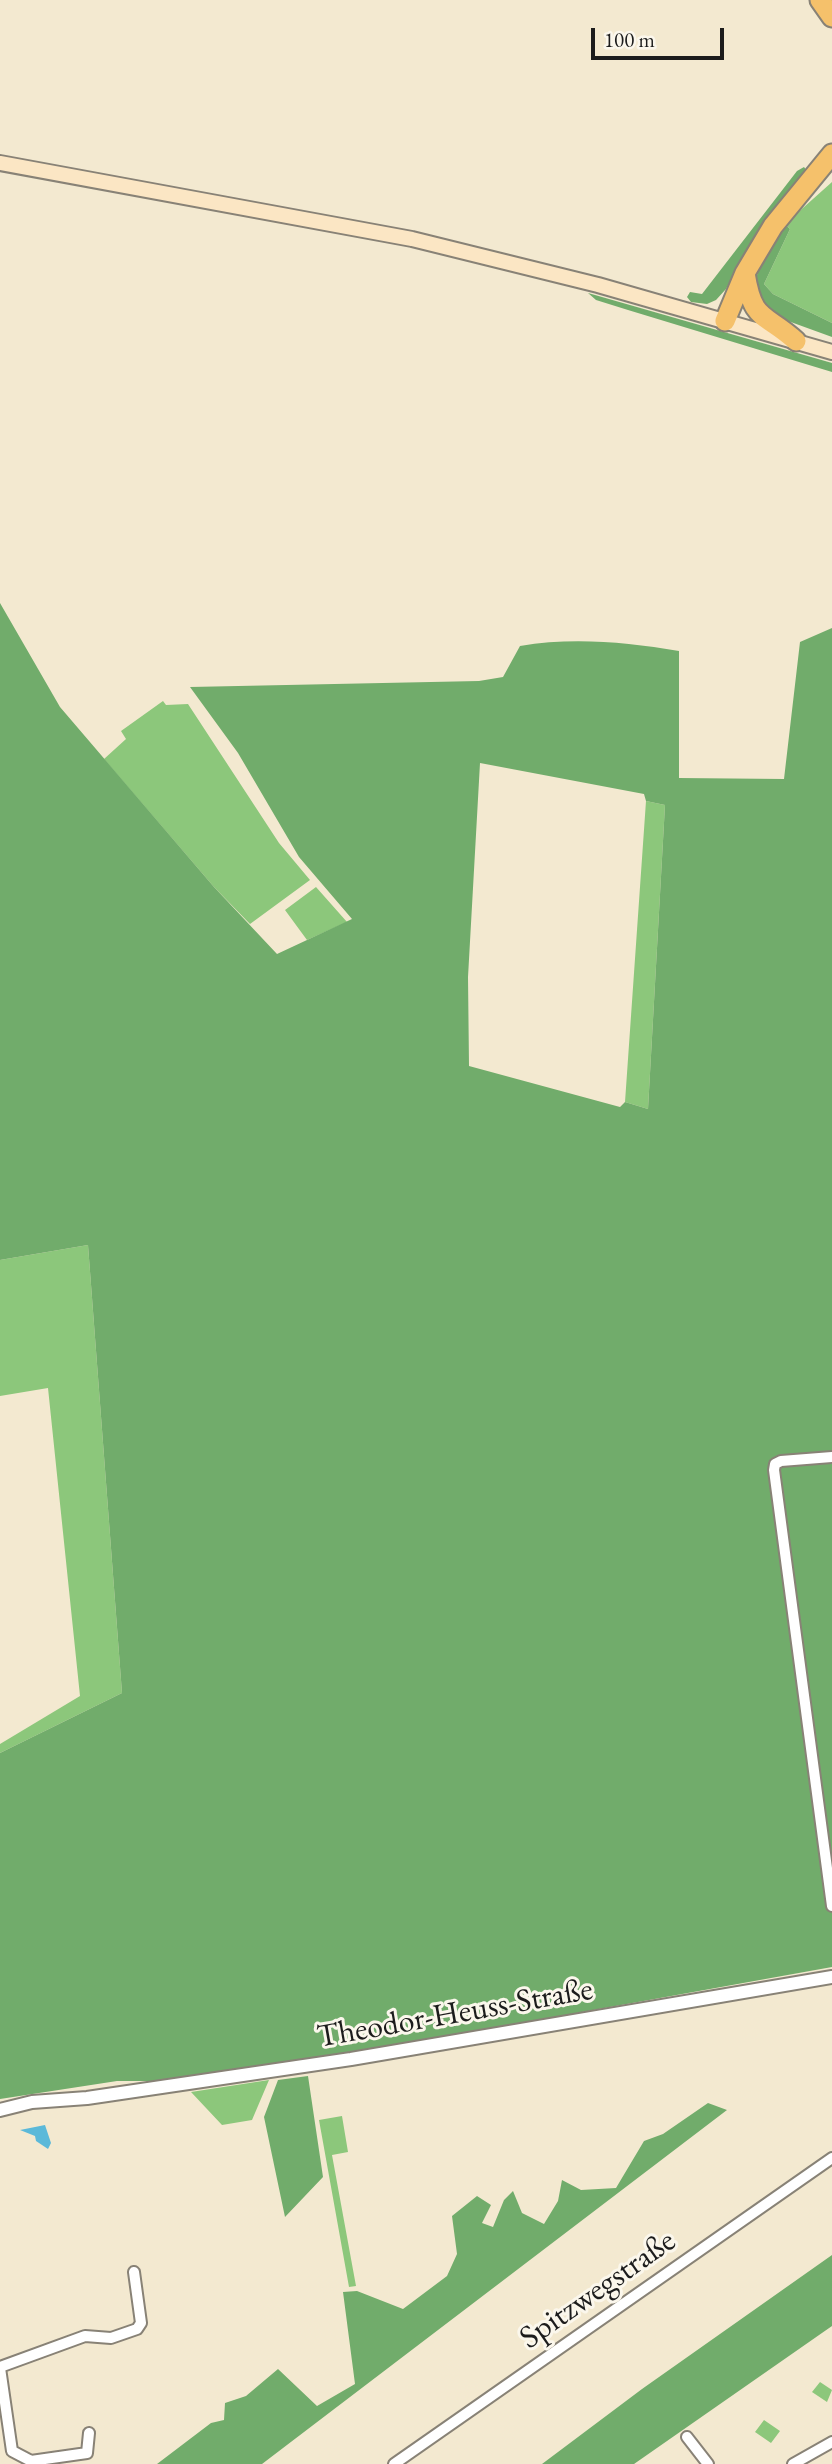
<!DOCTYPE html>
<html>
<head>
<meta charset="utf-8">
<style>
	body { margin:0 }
	#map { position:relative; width:832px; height:2464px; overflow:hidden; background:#f3e9d0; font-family:"EB Garamond",serif }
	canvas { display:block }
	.scale { position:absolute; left:591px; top:28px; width:133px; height:32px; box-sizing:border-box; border:4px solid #1c1c1c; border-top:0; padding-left:9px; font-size:21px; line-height:24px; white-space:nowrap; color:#1c1c1c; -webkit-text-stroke:5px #fbf7ec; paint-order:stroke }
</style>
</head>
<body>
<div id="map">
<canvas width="832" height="2464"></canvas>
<div class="scale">100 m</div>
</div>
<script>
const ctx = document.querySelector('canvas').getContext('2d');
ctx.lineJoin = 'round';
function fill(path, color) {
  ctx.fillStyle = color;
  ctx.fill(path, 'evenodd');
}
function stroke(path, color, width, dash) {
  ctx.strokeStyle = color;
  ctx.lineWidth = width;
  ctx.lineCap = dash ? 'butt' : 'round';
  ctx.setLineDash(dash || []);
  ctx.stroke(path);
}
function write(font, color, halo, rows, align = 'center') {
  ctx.font = font + ' "EB Garamond",serif';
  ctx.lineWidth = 6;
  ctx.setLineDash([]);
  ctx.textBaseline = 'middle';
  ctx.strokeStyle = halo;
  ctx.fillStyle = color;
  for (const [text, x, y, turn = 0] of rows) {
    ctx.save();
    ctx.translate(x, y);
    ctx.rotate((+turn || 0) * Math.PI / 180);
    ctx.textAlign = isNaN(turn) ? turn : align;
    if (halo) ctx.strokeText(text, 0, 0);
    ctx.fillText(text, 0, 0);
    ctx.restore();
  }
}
fill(new Path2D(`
	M832,182V323L773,294L764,284L790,229L785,224Z
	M163,701L166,705L188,704L279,843L310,880L250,924L214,887L104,759L126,739L121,731Z
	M646,801L665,805L648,1109L625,1102Z
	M316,887L347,922L307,940L285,910Z
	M88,1245L122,1693L0,1753V1744L80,1696L48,1388L0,1396V1260Z
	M269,2080L252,2120L222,2125L191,2092Z
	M342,2116L348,2152L332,2155L356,2286L349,2287L319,2120Z
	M820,2382L832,2390L827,2402L812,2392Z
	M764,2420L780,2431L771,2443L755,2432Z`), '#8cc77b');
fill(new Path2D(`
	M804,167L807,171L740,264L726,289L716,300L707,304L691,302L687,297L690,292L702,294L797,171Z
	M785,224L790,229L764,284L773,294L832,323V337L766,313L754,285L760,265Z
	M588,293L832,363V372L628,310L596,300Z
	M0,603L60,707L214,887L277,954L352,919L299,857L238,753L190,687L479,681L503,677L520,646C572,637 626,642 679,651V778L784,779L800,642L832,628V1967L305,2062L168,2081H117L0,2099V1753L122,1693L88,1245L0,1260ZM480,763L644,794L646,801L665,805L648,1109L625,1102L620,1107L469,1066L468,977Z
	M308,2076L323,2177L285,2217L264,2117L278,2080Z
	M708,2103L727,2110L262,2464H157L211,2423L224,2420L225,2403L246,2396L278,2369L317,2406L355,2384L343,2292L357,2291L403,2309L447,2276L457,2254L452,2216L477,2196L491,2205L482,2223L493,2227L504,2200L513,2191L522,2213L544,2224L558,2201L562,2180L581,2190L616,2188L644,2141L663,2134Z
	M832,2255V2326L634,2464H542L642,2389Z`), '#71ac6b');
fill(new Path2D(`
	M45,2125L51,2143L48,2149L36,2141L35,2136L20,2130Z`), '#5bb9d9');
const minor = new Path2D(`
	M832,1457L781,1461L775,1464L774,1470L832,1906
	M0,2367L85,2336L111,2338L137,2329L141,2323L134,2272
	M0,2368L12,2451L31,2461L87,2453L89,2433
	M687,2437L708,2464
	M394,2464L832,2158
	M793,2464L832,2442`);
const tertiary = new Path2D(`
	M0,2110L32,2102L87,2098L351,2059L832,1977`);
const secondary = new Path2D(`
	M0,163L412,239L598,285L832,352`);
const motorway = new Path2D(`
	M820,0L832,17
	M745,273C753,323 764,312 796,341
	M725,321L745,273L773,226L832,154`);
stroke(minor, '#888276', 14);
stroke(tertiary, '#888276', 16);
stroke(secondary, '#888276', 18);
stroke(motorway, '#888276', 23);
stroke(minor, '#fff', 10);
stroke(tertiary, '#fff', 12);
stroke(secondary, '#fbe6c4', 14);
stroke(motorway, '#f5c16b', 19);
write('32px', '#1c1c1c', '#fbf7ec', [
	["Theodor-Heuss-Straße",455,2014,-10],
	["Spitzwegstraße",598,2290,-35]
]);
</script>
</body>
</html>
